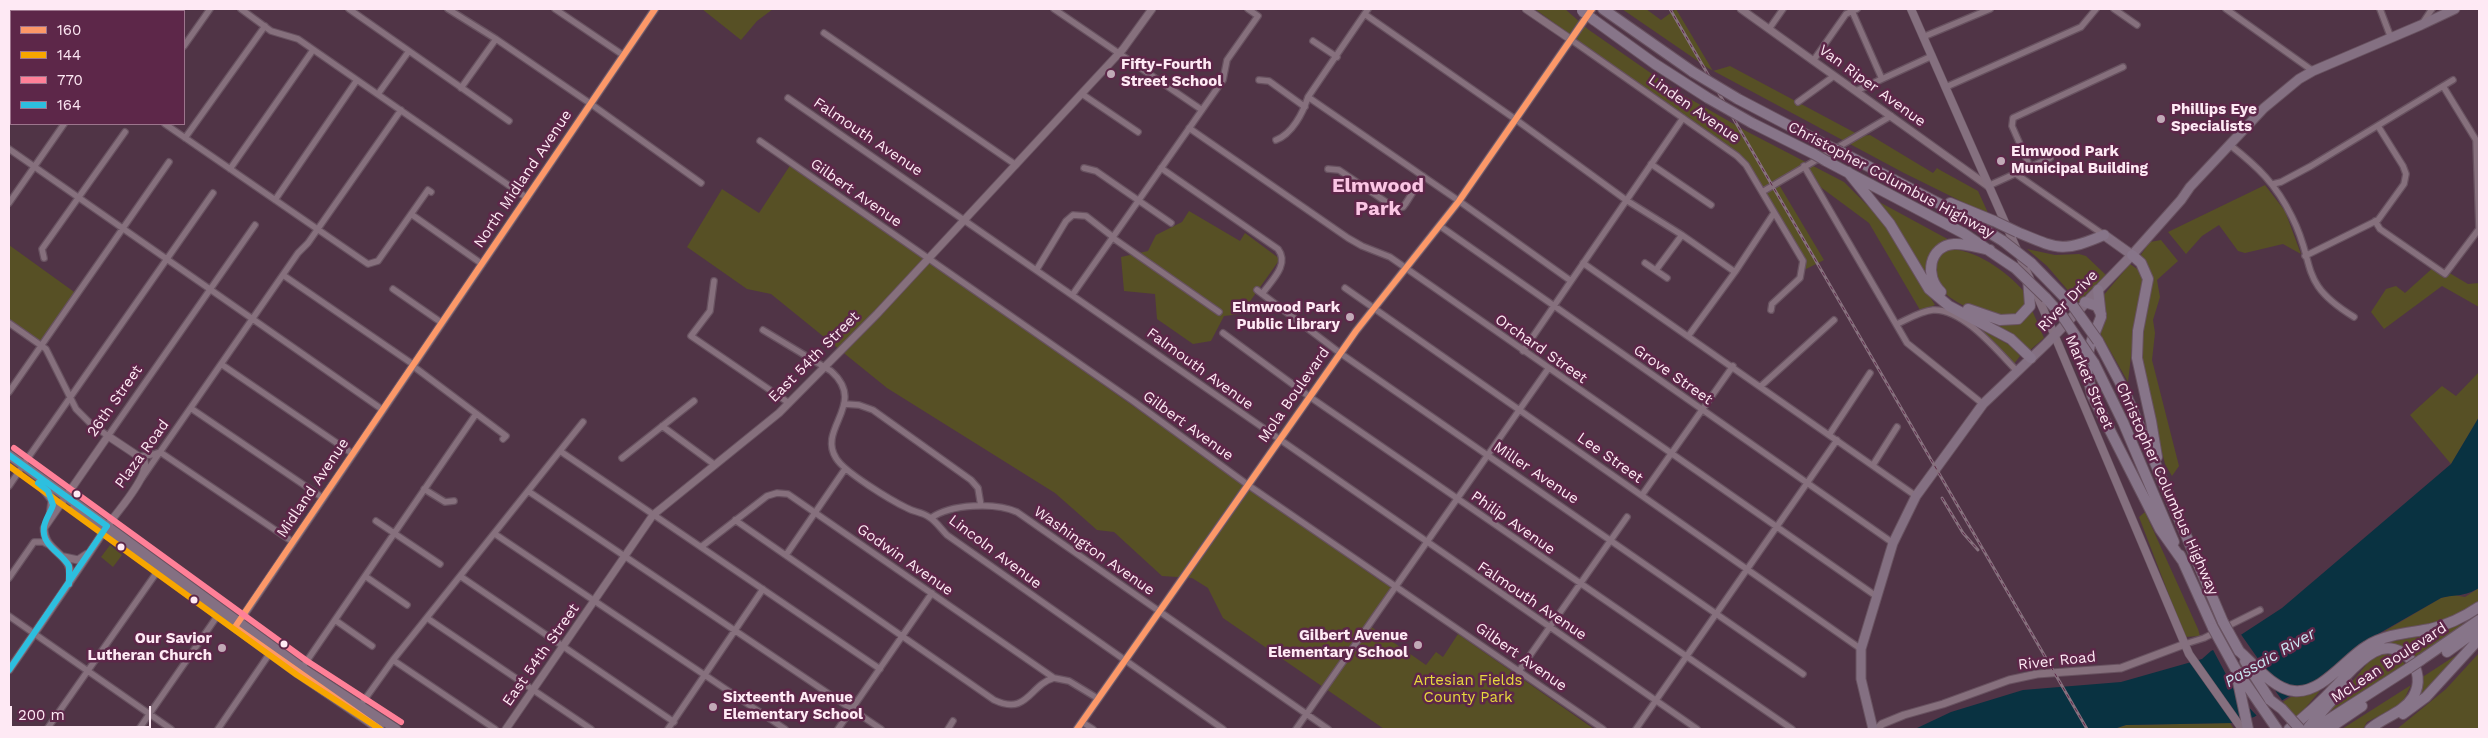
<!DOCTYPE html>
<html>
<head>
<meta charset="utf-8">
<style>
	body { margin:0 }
	#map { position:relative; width:2488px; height:738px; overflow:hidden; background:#503446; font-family:"Work Sans",sans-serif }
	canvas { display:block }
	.frame { position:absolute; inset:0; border:10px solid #fee9f4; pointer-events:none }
	.legend { position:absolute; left:10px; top:10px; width:175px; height:115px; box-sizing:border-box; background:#5d2749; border:1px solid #9d758d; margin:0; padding:6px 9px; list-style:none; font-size:15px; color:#fee9f4 }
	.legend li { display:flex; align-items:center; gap:10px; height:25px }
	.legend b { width:25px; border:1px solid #9d758d }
	.scale { position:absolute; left:10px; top:706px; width:141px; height:22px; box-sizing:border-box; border:2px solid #fee9f4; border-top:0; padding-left:6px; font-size:15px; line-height:18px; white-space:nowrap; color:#fee9f4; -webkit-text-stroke:4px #5d2749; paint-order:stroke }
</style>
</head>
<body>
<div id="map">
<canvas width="2488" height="738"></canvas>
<div class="frame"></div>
<ul class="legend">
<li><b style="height:6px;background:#fc9868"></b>160</li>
<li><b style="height:6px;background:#f7a600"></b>144</li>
<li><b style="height:6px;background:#ff8098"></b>770</li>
<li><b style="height:6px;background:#2dbfdf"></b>164</li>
</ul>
<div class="scale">200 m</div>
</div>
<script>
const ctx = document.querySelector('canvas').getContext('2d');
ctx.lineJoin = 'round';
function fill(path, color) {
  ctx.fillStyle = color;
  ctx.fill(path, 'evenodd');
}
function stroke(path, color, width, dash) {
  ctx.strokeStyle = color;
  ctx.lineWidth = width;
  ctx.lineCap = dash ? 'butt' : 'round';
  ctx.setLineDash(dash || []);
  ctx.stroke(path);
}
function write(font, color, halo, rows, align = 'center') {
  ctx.font = font + ' "Work Sans",sans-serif';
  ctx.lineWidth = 5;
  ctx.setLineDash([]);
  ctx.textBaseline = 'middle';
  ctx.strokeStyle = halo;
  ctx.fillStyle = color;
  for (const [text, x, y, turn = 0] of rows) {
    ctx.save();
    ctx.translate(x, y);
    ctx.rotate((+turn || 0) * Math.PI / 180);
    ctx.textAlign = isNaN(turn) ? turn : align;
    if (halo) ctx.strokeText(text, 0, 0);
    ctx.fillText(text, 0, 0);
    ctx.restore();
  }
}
fill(new Path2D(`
	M702,9H773L757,21L741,40Z
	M1535,9H1565L1589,30L1678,92L1746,131L1844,182L1884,222L1935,305L1920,310L1869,223L1815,183L1804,166L1778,183L1824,260L1804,270L1742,160Z
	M1622,9H1646L1661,20L1676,9L1713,71L1730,66L1861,136L1870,135L1933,173L1937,168L1940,170L1978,191L1989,215L1904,173L1708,68Z
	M791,164L1382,582L1397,586L1370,626L1426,665L1436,652L1443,657L1458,634L1594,729H1384L1223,618L1208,588L1192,578L1162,576L1114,532L1097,530L1055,493L887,388L771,294L747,289L687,247L722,189L759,213Z
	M2265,185L2285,211L2301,254L2283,244L2245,253L2238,251L2219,225L2202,236L2186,254L2168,232Z
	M1872,198L1953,242C1930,253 1923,258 1929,285Z
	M1189,211L1240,241L1245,233L1280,259L1241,314L1224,316L1211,341L1193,344L1157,319L1155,294L1124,291L1121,257L1148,251L1156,235L1182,222Z
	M2161,240L2178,261L2157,280L2160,297L2153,320L2155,333L2152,360L2179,466L2172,476L2165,464L2141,371L2139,351L2150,285L2140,256L2150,242Z
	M9,245L77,294L42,346L9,323Z
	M1952,249C1981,252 2010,274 2028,296C2023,334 1960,310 1943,291C1938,286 1935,274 1932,266L1939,254Z
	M2027,249L2055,255L2079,254L2086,256L2106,275L2078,302L2047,266Z
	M2130,264L2140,271L2144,286L2133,339L2128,382L2100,333L2103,320L2102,297Z
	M2436,265L2468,284L2479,283V307L2442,286L2384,329L2371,312L2386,289L2396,286L2405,293Z
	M2032,310L2044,338L2029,351L1989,323C2005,325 2023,328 2032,310Z
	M1981,329L2011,346L2020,356L2014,364Z
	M2479,372V417L2451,464L2410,415L2442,386L2456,396Z
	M2145,512L2198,629L2200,636L2185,637L2139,517Z
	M110,545L122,555L113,567L101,557Z
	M2479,588V605L2449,622L2394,632L2385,631L2441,598L2454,595L2465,597Z
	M2468,622L2415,660L2378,644L2428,635Z
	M2461,652L2419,699L2421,678Z
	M2479,653V729H2397L2446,689Z
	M2384,654L2397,656L2406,665L2326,714L2370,660Z
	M2411,685L2402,704L2367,722L2363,729H2342Z
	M2324,686L2296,719L2281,703L2291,697L2303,696Z
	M2230,723L2234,729H2114L2126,725Z`), '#575025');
fill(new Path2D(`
	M2479,417V588C2464,597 2457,594 2441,598L2364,642L2315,681L2254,717L2234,723L2126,725L2114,729H1915L1951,712L2023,690L2121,682L2202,659L2211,651L2233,640L2282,608L2451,464Z`), '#093241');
fill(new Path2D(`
	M2240,633L2268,673L2298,694L2272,686L2284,703L2258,717L2237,695L2212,648Z`), '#503446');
const minor = new Path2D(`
	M241,9L271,31L298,39L527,198
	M349,9L509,121
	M448,9L496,39L591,104L701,183
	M555,9L623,55
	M1054,9L1202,110
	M2114,9L2137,25
	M2226,9L2313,71
	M2380,9L2391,38
	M78,11L80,9
	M142,11L144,9
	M1852,11L1882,79
	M1366,15L1515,119L1626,200L1682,235L1735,272
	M9,16L11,18
	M2422,24L2432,9
	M1769,29L1783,9
	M824,33L1016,165
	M1923,37L1990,9
	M1570,39L1737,156L1746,165L1803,261L1800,278L1772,304L1771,310
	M1313,41L1337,57
	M184,46L210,9
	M1813,61L1846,14L1857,9
	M1259,80L1269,81L1305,107
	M1946,87L2081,27L2096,9
	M461,88L496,39
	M1856,91L1932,56
	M378,94L409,51
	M1082,94L1138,132
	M1308,97L1459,201L1571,281
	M788,98L1697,729
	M1798,102L1834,76
	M9,110L11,107
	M165,124L368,264L378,261L428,190L431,192
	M1189,128L1348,238L1362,246L1390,257L1876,596
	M185,138L265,26
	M1276,140C1292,134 1303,113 1308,97L1368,9
	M760,141L1133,401L1248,485L1603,729
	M2230,145C2258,167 2276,184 2292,217C2317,266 2297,282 2354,317
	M9,149L383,410
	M1651,164L1711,205
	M1804,166L1907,343L1983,404
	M2030,167L2012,126L2013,118L2123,67
	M1084,168L1096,171L1171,223
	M1161,168L1278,249C1290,265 1271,281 1262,294
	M230,169L313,50
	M1328,169L1339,170L1395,208L1403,207L1406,203L1423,176
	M2016,174L2104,235
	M2273,184L2281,182L2311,166L2453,80
	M1988,186L2050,158
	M1762,192L1891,116
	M275,200L357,80
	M9,203L64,124
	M411,214L482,264
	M2375,221L2380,229L2445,274L2479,229L2476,140L2443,86
	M1440,226L1893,543
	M1113,238L1219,312
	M2305,256L2378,220L2404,184L2406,174L2403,166L2378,126
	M44,258L42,249L125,132
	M1583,263L1916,496
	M1645,263L1667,278
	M1037,269L1066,221L1073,215L1086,216L1113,237
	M1656,270L1682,235
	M283,275L414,365
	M714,281L710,311L691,336L789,403
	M1345,288L1861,649
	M393,289L442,323
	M1257,290L1340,353L1803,674
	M1073,294L1223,80L1227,60L1258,16L1248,9
	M9,323L46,349L76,409L89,422L108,436L255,225
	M1897,324C1908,319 1921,311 1933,310C1963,308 1998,352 2017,371
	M763,330L831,371C868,404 817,428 836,458C844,472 892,501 907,508C914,512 922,512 929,517C936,521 941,529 947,535L1223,729
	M1223,333L1310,397L1792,729
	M1689,335L1735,272L1774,213
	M1523,351L1683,118
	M221,364L353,454
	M413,366L506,436L503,439
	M1761,386L1834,320
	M9,392L169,162
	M845,404L859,405L873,410L971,480L978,488L981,506
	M192,409L323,498
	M662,426L715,465
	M1829,435L1870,373
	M560,451L880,669
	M160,452L293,542
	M139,456L151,455L160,452
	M622,458L694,401
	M23,465L213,193
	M1873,465L1897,427
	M142,478L298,253L308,243L401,110
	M9,486L20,470
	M424,489L445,502L454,501
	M528,491L881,729
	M1642,495L1733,366
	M931,518C951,504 995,502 1017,512L1328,729
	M735,520L994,700C1028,716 1029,685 1054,678
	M376,521L440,564
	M495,534L785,729
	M701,547L767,496L777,493L788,494L1054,678L1069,681L1097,698
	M786,555L845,469
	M365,576L407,605
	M460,576L674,722
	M9,578L34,542H43L49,545
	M9,616L171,729
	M427,618L591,729
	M335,620L372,646
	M2185,644L2204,638L2260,610
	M393,660L495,729
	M302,668L476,414
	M1519,671L1627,517
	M360,706L393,660L583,422
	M1082,722L1093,729
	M47,729L157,572
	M139,729L218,615
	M218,729L270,653
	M668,729L763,589
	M838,729L932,593
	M948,729L953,721
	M1296,729L1548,369
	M1636,729L1837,440`);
const tertiary = new Path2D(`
	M1526,9L1570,39
	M1741,9L1988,186
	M64,557L78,560L87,554
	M237,625L655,9
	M9,670C41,624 73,578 104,531C116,512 134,495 143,474C145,469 145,465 144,460L108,436L44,528C44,555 77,552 69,584
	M506,729L653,515L779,413L877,314L1123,49L1152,9
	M1077,729L1356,331L1459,201L1592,9
	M1877,729L1882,724L1904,715L1943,704L2009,680L2037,674L2121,668L2185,644`);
const secondary = new Path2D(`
	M1911,9L2051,327L2189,654L2242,729`);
const primary = new Path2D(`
	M2104,235L2132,255
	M9,455L302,668L396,729
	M42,486L53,500L51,515
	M74,509L298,673L380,729
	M1873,729L1861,679V649L1893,543L1916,496L1983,404L2046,344L2132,255L2181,200L2190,187L2264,108L2299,79L2313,71L2421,25L2455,9`);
const motorway = new Path2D(`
	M1603,9L1693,72
	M1594,20L1655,64L1708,98
	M1738,99L1828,146
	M1752,123L1814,154
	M1841,152L1957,213L2003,241
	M1826,161L1963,233L2015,268
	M1848,172L1890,224L1929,289L1949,306L2011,339L2031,358
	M1950,203L1994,221
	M2017,232C2058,249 2062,253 2104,235
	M2132,255L2141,263L2148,279L2138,331L2137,358L2151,421L2157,457
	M2031,263L2073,306
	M2098,290L2101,317L2090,345L2087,359V371L2092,395L2160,529L2182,560
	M1941,292C1924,276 1929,246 1954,244C1966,243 1979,248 1990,250
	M2046,298L2063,317
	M2085,302L2097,306L2101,314
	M1968,309L2000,320L2018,319L2030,306L2028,278
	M2098,341L2124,390L2223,622
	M2094,363L2123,422L2174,542
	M2180,555L2213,628
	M2239,651C2254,664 2273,689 2294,691C2322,694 2345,659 2367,646C2386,634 2409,633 2430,629C2448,625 2464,617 2479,607
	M2447,652L2479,629
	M2421,660L2479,620
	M2245,661L2270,700
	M2235,668L2277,729
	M2237,677L2248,729
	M2403,714L2426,697L2479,639
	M2289,729C2306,716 2322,701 2337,685C2349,673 2359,660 2374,652C2402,637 2429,671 2413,697C2403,713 2384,717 2370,729
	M2307,729L2347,683
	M2314,729L2409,668
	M2328,729L2362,706`);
stroke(minor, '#685260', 8);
stroke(tertiary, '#685260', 9);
stroke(secondary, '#685260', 9);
stroke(primary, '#685260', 11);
stroke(motorway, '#685260', 12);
stroke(minor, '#86707d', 5.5);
stroke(tertiary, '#86707d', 7);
stroke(secondary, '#85707f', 8);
stroke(primary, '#847082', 9);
stroke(motorway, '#877589', 10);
const rail = new Path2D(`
	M1670,9L2087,729
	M1942,498L1963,533L1978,550`);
stroke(rail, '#86707d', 3);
stroke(rail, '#5d2749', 1, [4]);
const motorwayBridge = new Path2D(`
	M1582,11L1594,20
	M1693,72L1738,99
	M1708,98L1752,123
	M1828,146L1841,152
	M1814,154L1826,161
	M1994,221L2017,232
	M2003,241L2031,263
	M2015,268L2046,298
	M2073,306L2098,341
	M2063,317L2094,363
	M2223,622L2239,651
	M2213,628L2235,668
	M2409,668L2421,660
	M2270,700L2282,709L2300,729`);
stroke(motorwayBridge, '#685260', 12, []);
stroke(motorwayBridge, '#877589', 10);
stroke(new Path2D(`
	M380,729L235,627L655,9
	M1077,729L1356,331L1459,201L1592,9`), '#fc9868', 6);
stroke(new Path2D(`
	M9,466L297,675L380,729`), '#f7a600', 6);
stroke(new Path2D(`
	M14,448L307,661L401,722`), '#ff8098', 6);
stroke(new Path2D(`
	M9,455L107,526L9,670
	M38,483L48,491L53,505C51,512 45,519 44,527C41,546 61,552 69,566V584`), '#2dbfdf', 6);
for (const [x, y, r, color] of [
	[1111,74,5,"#c1aab7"],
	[2161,119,5,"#c1aab7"],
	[2001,161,5,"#c1aab7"],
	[1350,317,5,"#c1aab7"],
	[77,494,4.5,"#fee9f4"],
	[121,547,4.5,"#fee9f4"],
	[194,600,4.5,"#fee9f4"],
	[284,644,4.5,"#fee9f4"],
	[1418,645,5,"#c1aab7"],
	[222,648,5,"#c1aab7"],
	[713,707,5,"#c1aab7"]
]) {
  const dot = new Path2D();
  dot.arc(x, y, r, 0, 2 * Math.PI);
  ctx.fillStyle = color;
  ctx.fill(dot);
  stroke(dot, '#5d2749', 2);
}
write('bold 15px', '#fee9f4', '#5d2749', [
	["Fifty-Fourth",1121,65],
	["Street School",1121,82],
	["Phillips Eye",2171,110],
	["Specialists",2171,127],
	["Elmwood Park",2011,152],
	["Municipal Building",2011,169],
	["Elmwood Park",1340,308,"right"],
	["Public Library",1340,325,"right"],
	["Gilbert Avenue",1408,636,"right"],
	["Elementary School",1408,653,"right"],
	["Our Savior",212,639,"right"],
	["Lutheran Church",212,656,"right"],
	["Sixteenth Avenue",723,698],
	["Elementary School",723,715]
], 'left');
write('15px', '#fee9f4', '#5d2749', [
	["Van Riper Avenue",1872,86,36],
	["Linden Avenue",1694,109,35],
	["Falmouth Avenue",868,137,34],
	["North Midland Avenue",523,179,-56],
	["Christopher Columbus Highway",1891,180,28],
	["Gilbert Avenue",856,193,35],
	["River Drive",2068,301,-46],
	["Orchard Street",1541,349,35],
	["East 54th Street",814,357,-45],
	["Falmouth Avenue",1200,369,36],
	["Grove Street",1673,375,35],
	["Market Street",2089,382,67],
	["Mola Boulevard",1294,395,-55],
	["26th Street",115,401,-55],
	["Gilbert Avenue",1188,426,36],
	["Plaza Road",142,454,-54],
	["Lee Street",1610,458,35],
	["Miller Avenue",1536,473,34],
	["Midland Avenue",313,488,-56],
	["Christopher Columbus Highway",2167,489,66],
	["Philip Avenue",1513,523,35],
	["Washington Avenue",1094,551,35],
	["Lincoln Avenue",995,552,37],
	["Godwin Avenue",905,560,35],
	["Falmouth Avenue",1532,601,34],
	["East 54th Street",541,655,-55],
	["Gilbert Avenue",1521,657,35],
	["River Road",2057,661,-6],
	["McLean Boulevard",2389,663,-33]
]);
write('15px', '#e6d83e', '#5d2749', [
	["Artesian Fields",1468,681],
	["County Park",1468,698]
]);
write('italic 16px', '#cae6f1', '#5d2749', [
	["Passaic River",2270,658,-30]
]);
write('bold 20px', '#fbc5e4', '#5d2749', [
	["Elmwood",1378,186],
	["Park",1378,209]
]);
</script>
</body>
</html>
